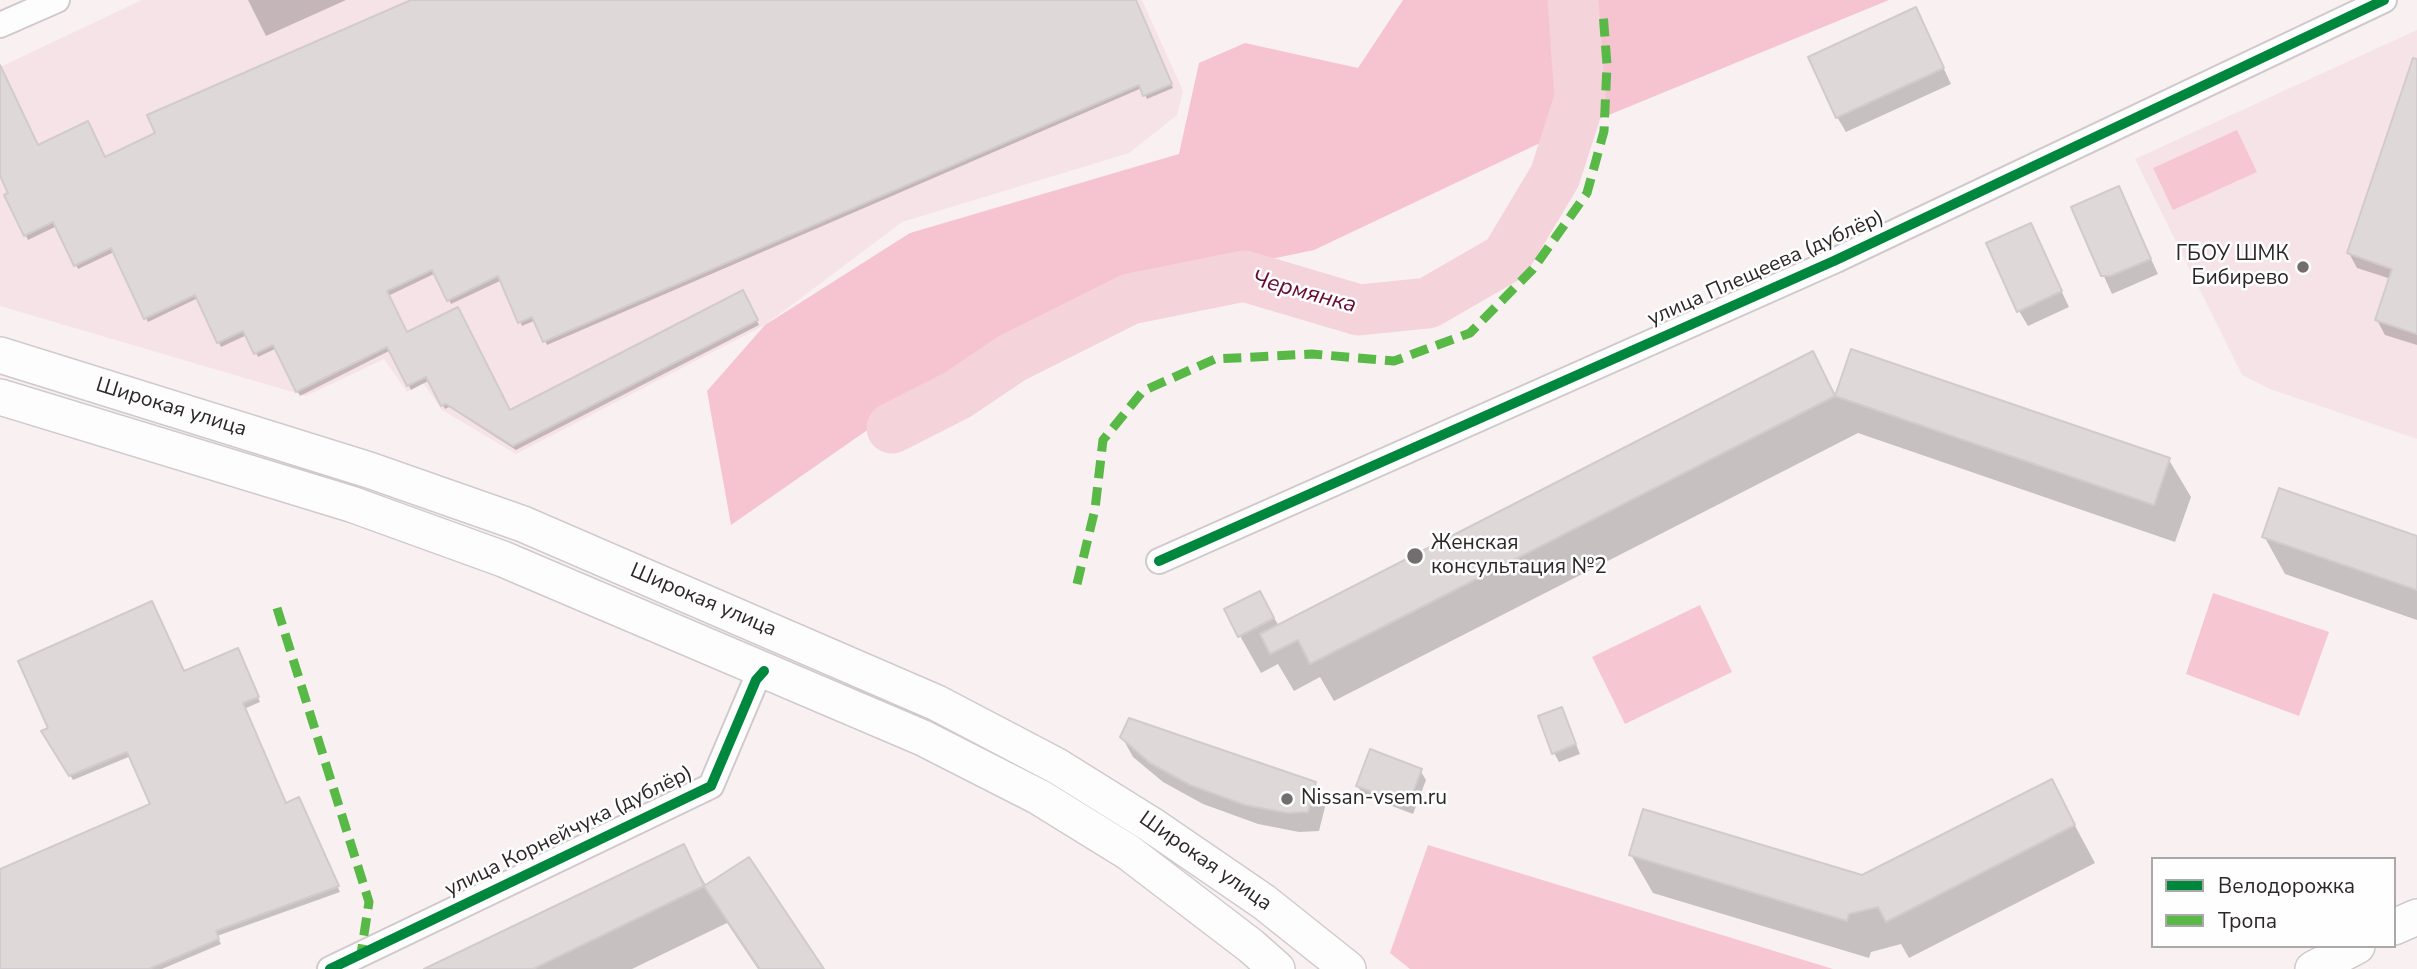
<!DOCTYPE html>
<html>
<head>
<meta charset="utf-8">
<style>
	body { margin:0 }
	#map { position:relative; width:2417px; height:969px; overflow:hidden; background:#f9f0f2; font-family:"Nunito Sans",sans-serif }
	canvas { display:block }
	.legend { position:absolute; left:2151px; top:857px; width:245px; height:91px; box-sizing:border-box; background:#fefefe; border:2px solid #aaa8a9; margin:0; padding:9px 12px; list-style:none; font-size:21px; color:#2d2729 }
	.legend li { display:flex; align-items:center; gap:14px; height:35px }
	.legend b { width:35px; border:2px solid #aaa8a9 }
</style>
</head>
<body>
<div id="map">
<canvas width="2417" height="969"></canvas>
<ul class="legend">
<li><b style="height:9px;background:#00873e"></b>Велодорожка</li>
<li><b style="height:9px;background:#58b947"></b>Тропа</li>
</ul>
</div>
<script>
const ctx = document.querySelector('canvas').getContext('2d');
ctx.lineJoin = 'round';
function fill(path, color) {
  ctx.fillStyle = color;
  ctx.fill(path, 'evenodd');
}
function stroke(path, color, width, dash) {
  ctx.strokeStyle = color;
  ctx.lineWidth = width;
  ctx.lineCap = dash ? 'butt' : 'round';
  ctx.setLineDash(dash || []);
  ctx.stroke(path);
}
function write(font, color, halo, rows, align = 'center') {
  ctx.font = font + ' "Nunito Sans",sans-serif';
  ctx.lineWidth = 5;
  ctx.setLineDash([]);
  ctx.textBaseline = 'middle';
  ctx.strokeStyle = halo;
  ctx.fillStyle = color;
  for (const [text, x, y, turn = 0] of rows) {
    ctx.save();
    ctx.translate(x, y);
    ctx.rotate((+turn || 0) * Math.PI / 180);
    ctx.textAlign = isNaN(turn) ? turn : align;
    if (halo) ctx.strokeText(text, 0, 0);
    ctx.fillText(text, 0, 0);
    ctx.restore();
  }
}
fill(new Path2D(`
	M142,0H1142L1183,91L1177,115L1129,153L902,222L765,325L516,454L442,410L423,383L407,392L384,359L306,396L0,306V67Z
	M2417,30V439L2270,389L2242,375L2135,159Z`), '#f6e3e7');
fill(new Path2D(`
	M2237,130L2257,172L2173,210L2153,168Z
	M2213,593L2329,632L2299,716L2186,674Z
	M1700,605L1732,672L1625,724L1592,657Z
	M1428,845L1833,969H1410L1390,953Z`), '#f7c6d3');
fill(new Path2D(`
	M1403,0H1889L1538,144L1314,250L1113,292L909,401L731,525L707,391L765,325L910,233L1179,154L1199,63L1245,43L1358,68Z`), '#f6c4d1');
fill(new Path2D(`
	M248,0H346L266,36Z
	M416,0H1135L1173,88L1147,99L1142,88L547,345L536,320L522,326L502,280L451,304L436,273L388,296L407,334L509,412L742,292L759,325L516,450L449,407L445,409L430,380L411,390L391,350L300,396L277,348L258,357L247,335L221,347L198,298L148,322L114,252L78,269L57,226L28,240L6,195L10,194L0,172V85L38,148L105,159Z
	M1916,10L1951,84L1846,132L1837,117Z
	M2417,105V345L2385,335L2377,320L2391,279L2357,268L2349,253Z
	M2118,188L2158,274L2112,294L2073,208Z
	M2030,225L2069,307L2028,326L2019,311Z
	M1852,351L2169,460L2191,497L2175,542L1858,433L1334,701L1320,677L1294,691L1278,664L1261,673L1240,636L1259,593L1279,626L1812,353L1837,397Z
	M2264,536L2417,538V620L2285,574Z
	M240,655L260,702L244,709L286,805L301,804L340,892L217,936L221,944L162,969H0V870L152,805L131,756L73,780L44,731L184,673Z
	M1566,719L1580,754L1559,762L1554,753Z
	M1122,737L1315,783L1326,803L1319,831L1299,832L1258,824L1203,804L1163,782L1133,757Z
	M1420,770L1426,780L1413,814L1363,795L1357,785Z
	M2051,781L2095,863L1909,958L1901,944L1871,952L1869,958L1653,893L1631,855L1862,877Z
	M683,846L707,887L822,969H758L727,923L632,969H428Z`), '#0003');
stroke(new Path2D(`
	M892,428L957,395L1012,358L1130,299L1244,276L1359,310L1428,303L1506,258L1555,176L1580,98L1573,0`), '#f4d3da', 51);
const building = new Path2D(`
	M411,0H1136L1172,84L1143,96L1139,85L543,342L532,317L518,323L498,276L447,301L432,270L387,291L407,332L458,307L510,410L743,290L758,320L513,446L446,404L441,406L426,377L407,386L387,347L296,392L273,345L254,354L243,331L217,343L195,295L144,319L111,248L74,266L53,222L24,236L4,195L8,193L0,176V65L38,145L88,121L105,157L155,133L147,115Z
	M1916,7L1944,68L1836,118L1808,57Z
	M2413,58L2417,59V334L2375,320L2392,269L2347,253Z
	M2119,186L2151,259L2110,276H2101L2071,207Z
	M2031,223L2062,291L2017,312L1986,243Z
	M1851,349L2170,458L2154,505L1835,396Z
	M1813,351L1835,396L1310,664L1298,640L1270,654L1260,634Z
	M2279,488L2417,536V590L2262,537Z
	M1260,591L1274,618L1238,637L1224,609Z
	M152,601L184,671L238,648L259,697L243,703L286,803L299,797L339,886L216,931L219,939L149,969H0V869L150,804L127,752L69,776L41,731L48,728L18,661Z
	M1562,707L1576,744L1552,754L1538,716Z
	M1129,718L1316,782L1308,812L1287,813L1245,805L1190,785L1150,763L1120,737Z
	M1370,749L1422,769L1408,805L1356,786Z
	M2052,779L2075,825L1886,922L1878,907L1849,914L1847,921L1629,855L1643,809L1862,875Z
	M684,844L704,886L533,969H424Z
	M749,857L824,969H760L704,886Z`);
fill(building, '#dfd8d9');
stroke(building, '#d2cbcd', 2);
const minor = new Path2D(`
	M0,25L57,0
	M1159,561L1836,260L2384,0
	M330,969L711,786L756,680L764,671`);
const secondary = new Path2D(`
	M0,355L369,470L523,524L937,703L1057,766L1150,824L1264,902L1348,969
	M0,397L351,504L503,559L923,738L1039,797L1128,852L1251,946L1277,969
	M2394,927L2417,917
	M2313,969L2357,946`);
stroke(minor, '#d1cacc', 28);
stroke(secondary, '#d1cacc', 38);
stroke(minor, '#fefdfd', 24);
stroke(secondary, '#fefdfd', 35);
stroke(new Path2D(`
	M1077,584L1095,509L1103,440L1143,391L1215,359L1312,354L1394,361L1470,333L1533,269L1587,193L1604,131L1607,65L1603,12
	M277,608L369,902L361,954`), '#58b947', 9, [18, 9]);
stroke(new Path2D(`
	M1159,561L1836,260L2384,0
	M330,969L711,786L756,680L764,671`), '#00873e', 10);
for (const [x, y, r, color] of [
	[2303,267,7,"#746d6f"],
	[1415,556,9,"#746d6f"],
	[1287,799,7,"#746d6f"]
]) {
  const dot = new Path2D();
  dot.arc(x, y, r, 0, 2 * Math.PI);
  ctx.fillStyle = color;
  ctx.fill(dot);
  stroke(dot, '#fefefe', 2.5);
}
write('21px', '#2d2729', '#fefefe', [
	["ГБОУ ШМК",2289,255,"right"],
	["Бибирево",2289,279,"right"],
	["Женская",1431,544],
	["консультация №2",1431,568],
	["Nissan-vsem.ru",1301,799]
], 'left');
write('21px', '#2d2729', '#fefefe', [
	["улица Плещеева (дублёр)",1766,269,-24],
	["Широкая улица",171,408,17],
	["Широкая улица",703,601,23],
	["улица Корнейчука (дублёр)",569,832,-26],
	["Широкая улица",1205,862,35]
]);
write('italic 23px', '#690c33', '#fefefe', [
	["Чермянка",1304,293,15]
]);
</script>
</body>
</html>
